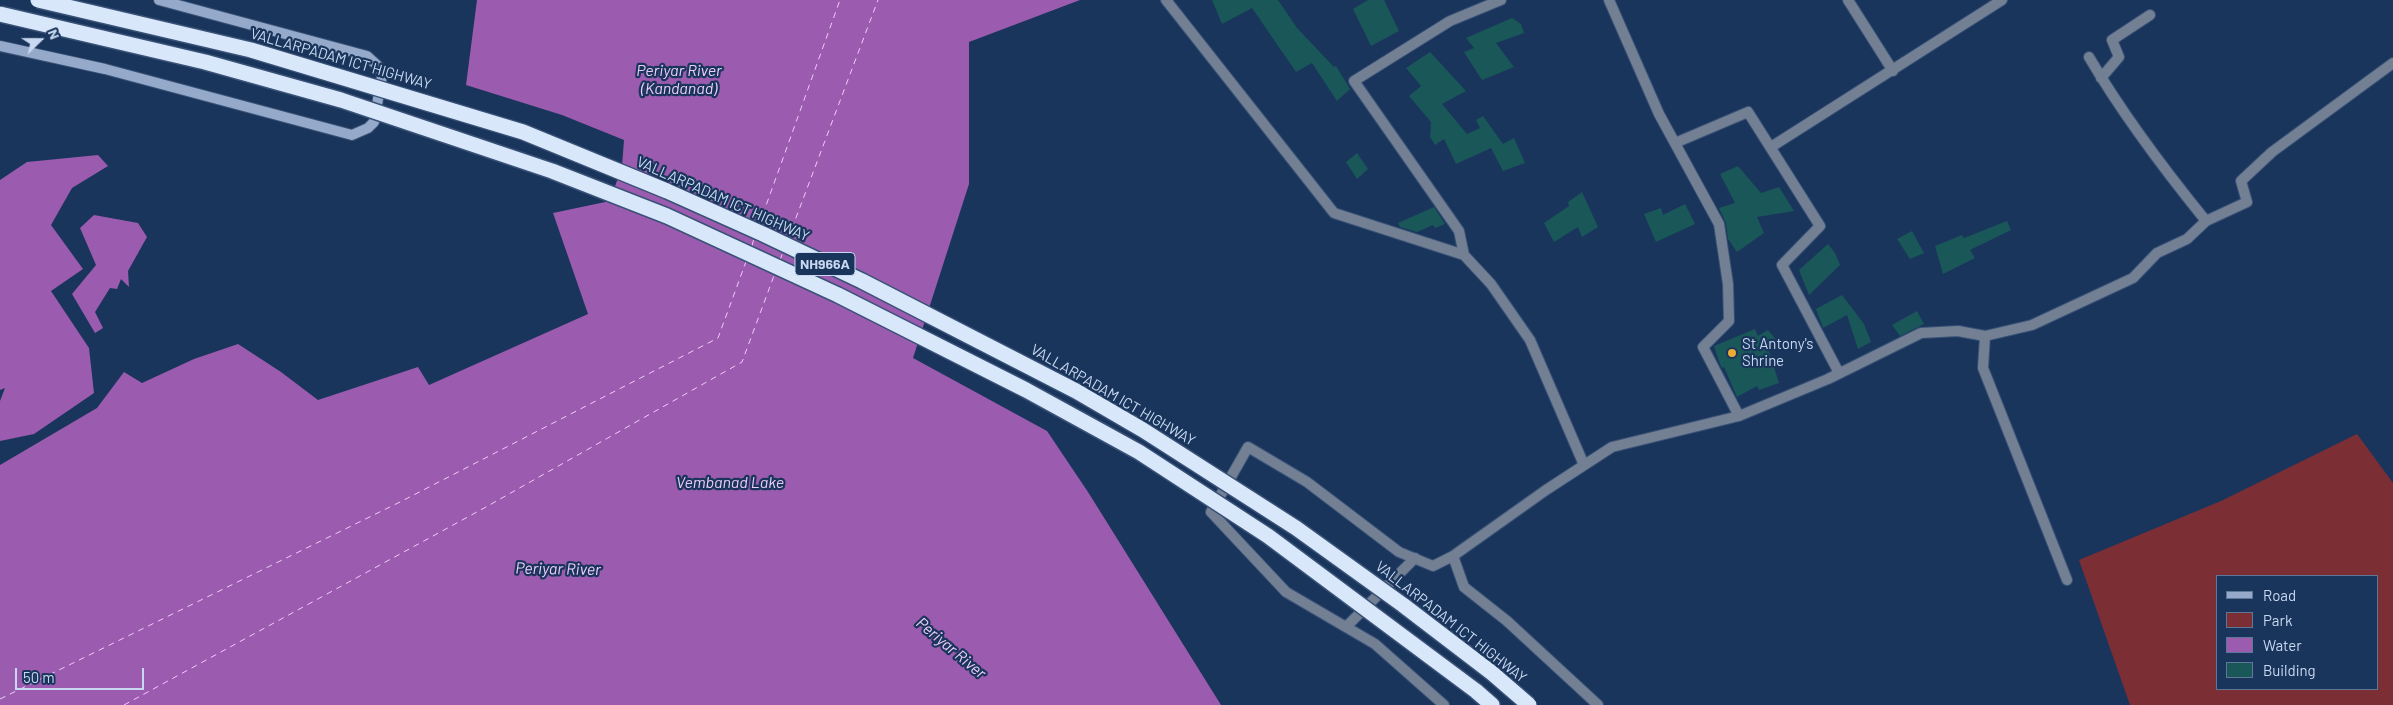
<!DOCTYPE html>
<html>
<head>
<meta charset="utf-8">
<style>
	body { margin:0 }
	#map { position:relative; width:2393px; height:705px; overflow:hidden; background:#1a355c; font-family:Barlow,sans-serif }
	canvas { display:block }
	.legend { position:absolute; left:2216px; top:575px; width:162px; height:115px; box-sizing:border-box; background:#1a355c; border:1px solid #5f7697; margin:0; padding:6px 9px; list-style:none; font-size:15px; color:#c7d8f0 }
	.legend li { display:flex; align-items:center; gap:10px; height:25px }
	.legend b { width:25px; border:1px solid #5f7697 }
	.north { position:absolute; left:15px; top:15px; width:50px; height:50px; -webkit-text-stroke:4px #1a355c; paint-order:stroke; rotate:68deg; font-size:14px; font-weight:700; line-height:20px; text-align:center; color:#c7d8f0 }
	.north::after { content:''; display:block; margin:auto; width:18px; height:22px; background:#c7d8f0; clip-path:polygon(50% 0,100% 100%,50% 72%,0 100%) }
	.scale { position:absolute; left:15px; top:668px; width:129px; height:22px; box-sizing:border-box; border:2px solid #c7d8f0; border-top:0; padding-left:6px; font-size:15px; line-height:18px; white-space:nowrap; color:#c7d8f0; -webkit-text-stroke:4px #1a355c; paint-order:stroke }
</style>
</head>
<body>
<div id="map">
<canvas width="2393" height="705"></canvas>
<ul class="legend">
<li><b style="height:6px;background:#95aaca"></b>Road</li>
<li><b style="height:14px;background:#7c2e35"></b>Park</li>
<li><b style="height:14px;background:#9b5bae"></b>Water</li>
<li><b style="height:14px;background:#195759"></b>Building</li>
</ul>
<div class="north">N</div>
<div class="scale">50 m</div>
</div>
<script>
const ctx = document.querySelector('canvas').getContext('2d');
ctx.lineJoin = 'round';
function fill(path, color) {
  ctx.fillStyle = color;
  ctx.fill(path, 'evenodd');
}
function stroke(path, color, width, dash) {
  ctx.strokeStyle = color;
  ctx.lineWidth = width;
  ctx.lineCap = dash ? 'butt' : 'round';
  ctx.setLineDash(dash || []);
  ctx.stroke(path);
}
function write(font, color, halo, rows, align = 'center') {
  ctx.font = font + ' Barlow,sans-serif';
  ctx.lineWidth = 4.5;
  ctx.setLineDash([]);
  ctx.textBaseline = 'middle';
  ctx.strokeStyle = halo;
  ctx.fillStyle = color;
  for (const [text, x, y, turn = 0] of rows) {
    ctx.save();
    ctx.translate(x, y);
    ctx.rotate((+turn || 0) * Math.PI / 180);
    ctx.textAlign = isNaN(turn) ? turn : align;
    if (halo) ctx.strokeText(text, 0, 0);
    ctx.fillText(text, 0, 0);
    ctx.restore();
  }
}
fill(new Path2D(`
	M2357,434L2393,483V705H2130L2079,560L2221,501ZM2217,576H2377V689H2217Z`), '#7c2e35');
fill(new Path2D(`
	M477,0H1080L969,42V184L913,358L1047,431L1088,492L1221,705H0V465L97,408L124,372L142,383L194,359L238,344L281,372L318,400L418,367L429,385L588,314L553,213L610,201L622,166L624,140L562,115L466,85Z
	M98,155L108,166L72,188L51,225L83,269L51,291L89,348L94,393L34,434L0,441V401L5,388L0,390V180L27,162Z
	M94,215L138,223L147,237L128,271L129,287L121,279L117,289L110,288L95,312L103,328L95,333L72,294L96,265L80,228Z`), '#9b5bae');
stroke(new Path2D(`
	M759,225L840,0
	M788,239L878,0
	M752,246L754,238
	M780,260L783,252
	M0,699L400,502L718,338L747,259
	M124,705L486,507L742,362L775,273`), '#eecdf9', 1, [6, 5]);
fill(new Path2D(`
	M1212,0H1278L1297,28L1334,67L1336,66L1350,89L1337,101L1312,63L1296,72L1252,8L1222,24Z
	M1368,0H1384L1399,31L1371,46L1353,9Z
	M1512,18L1521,24L1524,33L1496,43L1514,67L1482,80L1464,52L1474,48L1466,38Z
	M1430,52L1466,91L1442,104L1467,134L1480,128L1476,120L1483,116L1503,144L1514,138L1525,163L1503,171L1491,148L1456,164L1444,139L1435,145L1430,137L1431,122L1409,96L1421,86L1406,68Z
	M1357,153L1368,169L1357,179L1346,162Z
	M1738,166L1761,193L1779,187L1794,211L1757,217L1764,233L1737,252L1728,239L1726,223L1719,208L1735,203L1720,174Z
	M1582,192L1598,227L1582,237L1578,227L1554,242L1544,223L1569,206L1568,202Z
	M1685,204L1695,224L1656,242L1644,214L1661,208L1663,215Z
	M1434,207L1445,224L1435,228L1433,225L1417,232L1400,227L1398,223Z
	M2007,221L2011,230L1970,250L1975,258L1943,274L1935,246L1962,235L1964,238Z
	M1912,231L1924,253L1910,259L1897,239Z
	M1828,244L1835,253L1840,265L1809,295L1799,270Z
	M1842,295L1864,324L1871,342L1858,349L1847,315L1823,328L1816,309Z
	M1917,311L1924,324L1900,336L1892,325Z
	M1755,329L1758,336L1768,330L1779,343L1768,348L1779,383L1759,390L1757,386L1737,397L1724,367L1722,368L1720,364L1714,346Z`), '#195759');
const street = new Path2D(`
	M1166,0L1334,213L1464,255L1491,284L1530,340L1584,465
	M1609,0L1659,114L1719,224L1728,284L1729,321L1703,347L1739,416
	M1848,0L1893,71
	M2089,57C2123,115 2163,168 2206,221
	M2101,78L2119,57L2112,40L2150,15
	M1675,143L1748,112L1820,226L1782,265L1839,373
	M1771,147L2002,0
	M1464,255L1459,231L1354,81L1450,21L1501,0
	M1985,336L1983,368L2067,580
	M1346,627L1415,558
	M1444,705L1375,644L1286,592L1211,512L1248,447L1307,482L1399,552L1433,566L1453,556
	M1598,705L1507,621L1464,587L1453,556L1546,490L1612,447L1739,416L1828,379L1921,333L1958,331L1985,336L2032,325L2133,278L2157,253L2187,239L2206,221L2247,202L2241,181L2272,152L2393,63`);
const secondary = new Path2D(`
	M0,46L105,69L352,135L368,128L374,122L382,76L379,67L367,56L159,0`);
const highway = new Path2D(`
	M1476,691L1492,705`);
stroke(street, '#395277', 12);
stroke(secondary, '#395277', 12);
stroke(highway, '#395277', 18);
stroke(street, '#738094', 10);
stroke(secondary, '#95aaca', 10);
stroke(highway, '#d9e7fb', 15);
const highwayBridge = new Path2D(`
	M38,0L251,50L523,132L667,191L763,234L862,281L1076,391L1143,430L1296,528L1403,605L1492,673L1529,705
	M0,14L205,62L341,100L552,171L667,216L838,295L1026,390L1139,452L1268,536L1476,691`);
stroke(highwayBridge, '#395277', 18, []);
stroke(highwayBridge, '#d9e7fb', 15);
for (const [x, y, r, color] of [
	[1732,353,5,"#e9aa38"]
]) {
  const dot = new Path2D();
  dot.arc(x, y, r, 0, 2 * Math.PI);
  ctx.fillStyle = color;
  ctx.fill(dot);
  stroke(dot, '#1a355c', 2);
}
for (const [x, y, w] of [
	[825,264,60]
]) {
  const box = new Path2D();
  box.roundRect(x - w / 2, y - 11.5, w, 23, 4);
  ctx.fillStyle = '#1a355c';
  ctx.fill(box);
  stroke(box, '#c7d8f0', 1);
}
write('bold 14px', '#c7d8f0', null, [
	["NH966A",825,264]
]);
write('15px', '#c7d8f0', '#1a355c', [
	["VALLARPADAM ICT HIGHWAY",341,59,16],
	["VALLARPADAM ICT HIGHWAY",723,199,24],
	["VALLARPADAM ICT HIGHWAY",1113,395,30],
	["VALLARPADAM ICT HIGHWAY",1451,622,38]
]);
write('15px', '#c7d8f0', '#1a355c', [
	["St Antony's",1742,344],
	["Shrine",1742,361]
], 'left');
write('italic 16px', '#eecdf9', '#1a355c', [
	["Periyar River",679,71],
	["(Kandanad)",679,89],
	["Vembanad Lake",730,483],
	["Periyar River",558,569,1],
	["Periyar River",951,648,40]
]);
</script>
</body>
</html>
